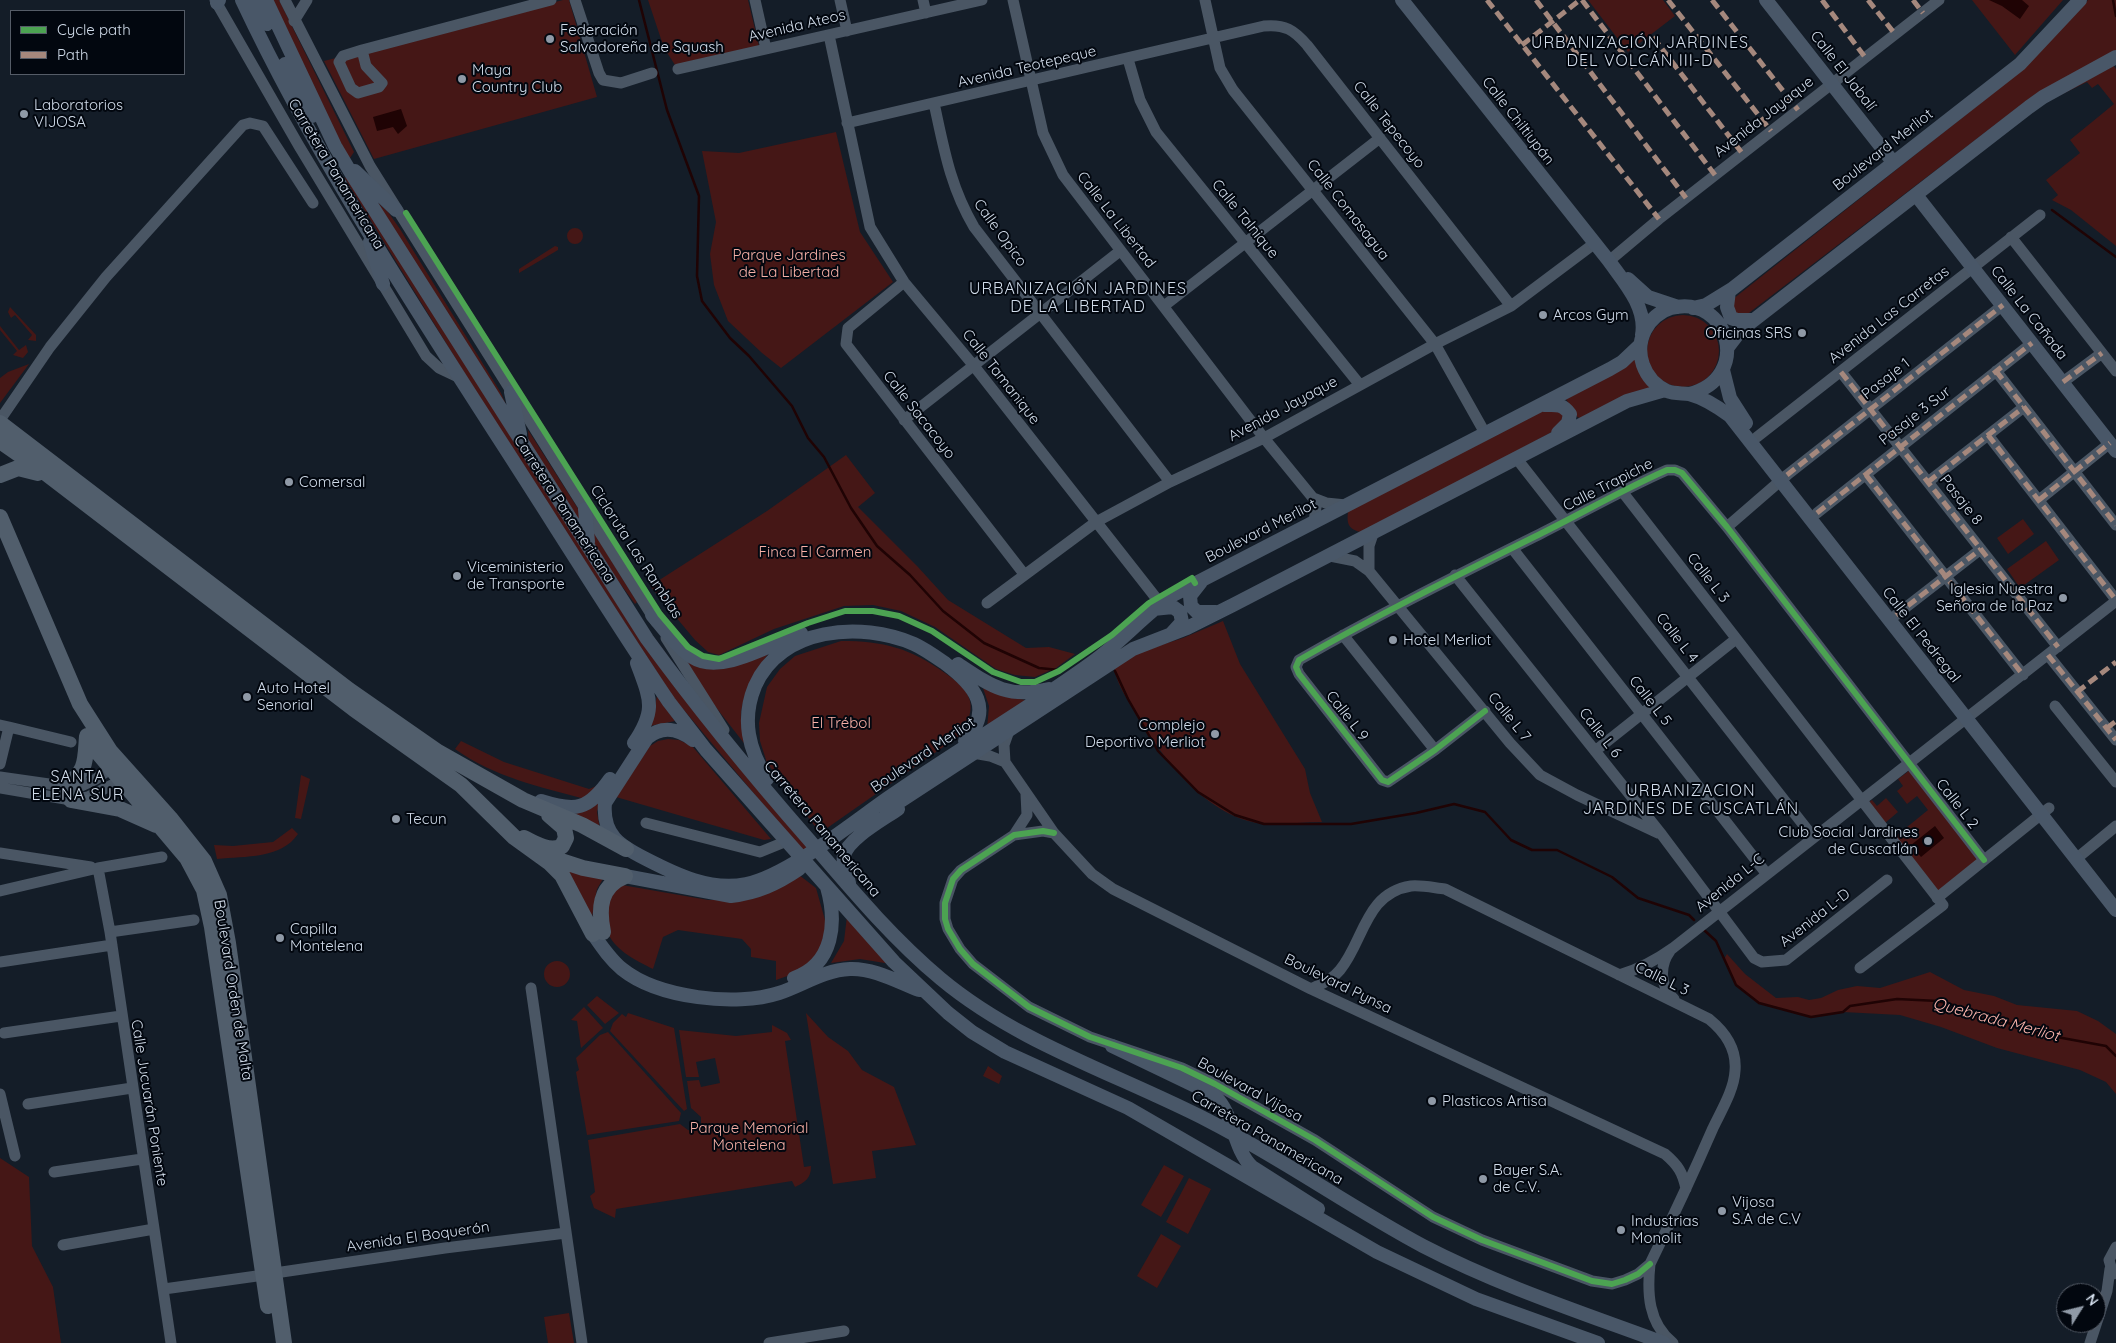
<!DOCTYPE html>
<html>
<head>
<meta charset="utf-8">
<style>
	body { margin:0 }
	#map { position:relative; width:2116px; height:1343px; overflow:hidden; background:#141d28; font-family:Quicksand,sans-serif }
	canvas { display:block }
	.legend { position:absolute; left:10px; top:10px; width:175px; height:65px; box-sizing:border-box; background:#02070f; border:1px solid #555c67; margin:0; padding:6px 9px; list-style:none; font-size:15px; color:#d1dcea }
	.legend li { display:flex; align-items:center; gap:10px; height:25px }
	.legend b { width:25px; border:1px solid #555c67 }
	.north { position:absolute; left:2056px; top:1283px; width:50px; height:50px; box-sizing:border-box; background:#02070f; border:1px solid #555c67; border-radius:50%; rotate:54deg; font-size:14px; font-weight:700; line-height:20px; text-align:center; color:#d1dcea }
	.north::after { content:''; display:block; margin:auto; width:18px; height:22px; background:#8f99a6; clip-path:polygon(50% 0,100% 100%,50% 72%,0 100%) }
</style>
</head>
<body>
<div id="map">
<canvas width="2116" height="1343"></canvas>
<ul class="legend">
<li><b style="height:6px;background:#4ca352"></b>Cycle path</li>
<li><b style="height:6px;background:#a5887d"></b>Path</li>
</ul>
<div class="north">N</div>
</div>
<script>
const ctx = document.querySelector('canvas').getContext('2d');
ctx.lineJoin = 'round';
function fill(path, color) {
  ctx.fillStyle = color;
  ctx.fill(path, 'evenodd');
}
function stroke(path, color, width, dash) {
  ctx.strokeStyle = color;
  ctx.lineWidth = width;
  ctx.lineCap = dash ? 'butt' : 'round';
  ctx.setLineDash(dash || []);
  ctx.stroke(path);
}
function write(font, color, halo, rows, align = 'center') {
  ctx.font = font + ' Quicksand,sans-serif';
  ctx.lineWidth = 4;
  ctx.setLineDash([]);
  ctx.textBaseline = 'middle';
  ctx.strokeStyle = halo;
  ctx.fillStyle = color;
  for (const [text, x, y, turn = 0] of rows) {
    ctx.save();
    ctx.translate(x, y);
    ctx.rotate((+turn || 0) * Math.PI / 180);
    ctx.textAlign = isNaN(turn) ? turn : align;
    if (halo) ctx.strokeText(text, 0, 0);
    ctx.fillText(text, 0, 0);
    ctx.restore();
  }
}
fill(new Path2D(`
	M271,0H279L354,152L350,158L347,157Z
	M563,0H569L597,97L374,159L324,61Z
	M648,0H748L759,46L675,65L664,48Z
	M1588,0H1663L1675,16L1628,52Z
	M1972,0H2063L2015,55Z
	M2088,0H2116V50L2034,95L1741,319L1728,303L2021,71Z
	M2113,65L2116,69V246L2071,210L2052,200L2058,195L2046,180L2080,153L2070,140L2114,104L2098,84L2092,88L2087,82L2044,103Z
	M836,132L860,232L893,282L781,368L762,353L728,321L714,285L710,254L716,222L702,151L739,153Z
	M344,177L350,180L550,496L809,848L803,852L673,697L497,426Z
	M377,202L388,212L400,229L501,393L509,412Z
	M567 236a8 8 0 1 1 16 0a8 8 0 1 1-16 0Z
	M555,246L558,247V250L519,273V269Z
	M10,307L36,335V341L28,340L32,335L15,315L11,318L8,312Z
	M1647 351a36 36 0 1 1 72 0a36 36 0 1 1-72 0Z
	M0,326L19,350L26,345L28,352L23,358L13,355L17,351L0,330Z
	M1635,357L1657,388L1581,419L1576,416L1566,399Z
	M29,364L3,399L0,403V378L8,372Z
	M1550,406H1562L1565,425L1364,533C1351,530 1346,527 1348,512L1353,507Z
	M528,430L577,507L582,515V526L529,445Z
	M846,455L875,493L858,507L918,567L948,600L1026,648L1049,647L1075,654L1056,668L1035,677L1015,675L996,669L935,627L901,611L873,605L844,606L774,629L719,655L708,652L695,640L650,586L767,511Z
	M2023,519L2034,534L2008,554L1997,538Z
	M591,528L637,602L635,604L592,545Z
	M2046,541L2059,560L2020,588L2007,569Z
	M1223,621L1240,664L1305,769L1310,793L1322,822C1303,822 1283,825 1264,824C1208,818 1164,761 1138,716C1130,703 1113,680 1115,665L1133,654L1183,638Z
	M841,641C884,641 910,648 945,673C973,692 979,707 959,736L820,833L767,763L760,741L759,723L767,687L780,669L795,656Z
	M770,651C757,670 740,696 741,720C741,729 745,739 747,747L711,701L681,654C716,680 734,666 770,651Z
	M983,688L1004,696L1025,700L987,729L989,706Z
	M657,696L675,721L650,726Z
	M668,739L679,740L692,746L771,839L764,840L616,797L650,746L658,741Z
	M461,741L504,762L589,789L604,783L585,799C540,787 494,777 455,749Z
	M1910,770L1980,859L1937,893L1866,804L1872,800L1877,806L1886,798L1898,812L1885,823L1896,836L1928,810L1917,796L1907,804L1897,791L1903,786L1898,779Z
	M301,775L310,779L301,819L295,818Z
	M601,796L597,812L600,829L573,815L589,808Z
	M292,828L298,834C281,859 246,856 217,859L214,845L233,846L273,842Z
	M565,868L604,877L597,889L592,917Z
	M799,875L816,888L827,927L820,953L796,973L776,980V961L751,957V949L742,939L678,930L663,937L653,969C637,961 612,949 607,930C606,924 607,917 607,910C607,900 613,890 622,885L708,900H734Z
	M847,916L891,964L860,959L831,963L844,941Z
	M1727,954L1745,974L1776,998L1798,997L1809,1000L1821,998L1838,990L1857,986L1880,988L1930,972L1964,990L1994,996L2017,1005L2077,1011L2098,1021L2116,1034V1094L2106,1082L2080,1070L1997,1048L1941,1027L1900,1015L1843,1012L1811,1017L1759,1003L1736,985L1724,959Z
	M544 974a13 13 0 1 1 26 0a13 13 0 1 1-26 0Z
	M597,996L619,1013L605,1024L587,1005Z
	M584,1007L603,1028L581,1048L577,1021L571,1020Z
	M628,1013L674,1028L687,1109L684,1111L610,1031L613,1023L622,1014L626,1017Z
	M806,1013L828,1037L848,1051L862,1070L894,1087L916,1145L872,1151L876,1178L833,1184Z
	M772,1025L787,1033L791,1040L785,1041L804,1167L811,1166C811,1179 805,1182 795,1187L792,1181L616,1209L615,1218L594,1208L590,1196L595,1192L588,1140L680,1124L688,1130L695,1131L701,1125V1117L691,1108L687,1081L699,1080L701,1087L720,1083L715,1058L696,1062L699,1077H686L679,1030L736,1036L772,1032Z
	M608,1032L681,1113L679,1121L587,1135L576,1072L579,1070L576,1058L600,1035Z
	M988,1066L1002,1076L999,1084L983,1076Z
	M0,1158L29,1177L32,1246L53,1287L61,1343H0Z
	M1164,1165L1184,1176L1161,1217L1141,1205Z
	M1189,1178L1211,1189L1188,1234L1166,1222Z
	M1161,1234L1181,1246L1157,1288L1137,1276Z
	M569,1313L574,1343H548L544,1317Z`), '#451716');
fill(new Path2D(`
	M1989,0H2022L2029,6L2020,19L2002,6Z
	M401,109L407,126L398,134L393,127L377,131L373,117Z
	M1935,826L1944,838L1921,857L1911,845Z`), '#1f0304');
stroke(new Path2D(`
	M639,0L667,110L699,196L697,276L702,301L730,338L749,356L792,406L808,438L824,457L851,508L877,546L910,575L943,611L984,643L1039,668L1059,670
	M2113,0L2116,16
	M2052,210L2116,257
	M1115,671L1128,699L1158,751L1198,792L1235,815L1264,824H1351L1416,813L1454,804L1485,812L1511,840L1532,850H1557L1612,877L1638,898L1689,915L1694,920
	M1704,930L1716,941L1736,985L1759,1003L1811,1017L1843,1012L1850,1006L1897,999L1938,1001L1979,1012L2035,1033L2106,1046L2116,1056`), '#1f0304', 2.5);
stroke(new Path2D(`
	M215,0L299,146L426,356L439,368L458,377
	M285,0L370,166L656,622
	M575,0L599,73L603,80L621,83L652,73
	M755,0L766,49
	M840,0L847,31
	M923,0L926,13
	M1013,0L1043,133L1063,175L1264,438L1313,498L1326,503L1346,505
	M1205,0L1220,68L1233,90L1435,344L1485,433
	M294,21L307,0
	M829,35L870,227L904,282L974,366L1160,603
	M362,50L366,66L382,83L379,87L358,93L351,88L339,62L343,56L362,50L551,0
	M1128,59L1140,100L1156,132L1360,385
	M678,69L982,0
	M934,103C944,149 950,186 974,227L1170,482
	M847,123L1264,26C1285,24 1294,30 1307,45L1511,306
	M2011,237L2116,371
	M1609,261L1659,219L1939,0
	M904,282L848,328L846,344L1024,574
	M1164,306L1380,138
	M1996,371L2116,525
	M1841,372L2058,647
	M2063,382L2102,353
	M0,420L50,347L106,277L243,125L250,123L263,126L313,203
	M904,420L1120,251
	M1988,435L2116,600
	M1757,437L2040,215
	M1517,459L1813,837
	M1866,475L2023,675
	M1928,482L2024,407
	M1621,490L1943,905L1860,968
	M1313,498L1316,507L1314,522
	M2039,500L2110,443
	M1817,513L2032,343
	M1727,527L1787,475L2003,305
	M1512,548L1766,873
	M1330,556L1355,561L1369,571L1510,743L1540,775L1577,795L1658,833
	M1369,571V546L1373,534
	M1455,575L1662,835L1754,958L1762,962L1786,960L1887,880
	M987,603L1096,522L1170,482L1264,438L1435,344L1511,306L1595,243
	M1896,615L1981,549
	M1343,635L1435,750
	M666,638L724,730
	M2048,655L2116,740
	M2055,706L2116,782
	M1485,711L1435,750L1388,782L1382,780L1299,674L1296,667L1299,660C1379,614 1460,574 1542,533C1584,512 1624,489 1667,470H1675L1682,473L1727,527L1984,860
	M0,725L9,727L0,764
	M9,727L71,742
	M1010,728L1004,745L1005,762L1054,833L1092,874L1113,889L1311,989L1665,1154C1678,1165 1683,1173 1686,1189
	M1595,751L1736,639
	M973,753L990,756L1005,762
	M0,777L77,788L96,779L110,769
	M0,788L71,800L88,797L120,781
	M646,823L760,852L787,841
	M1054,833L1043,831L1014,835L961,870L953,879L945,903V919L948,929L960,949L973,964L1029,1007L1090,1037L1182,1068L1215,1084L1315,1140L1433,1217L1482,1240L1592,1281L1612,1284L1625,1280L1638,1274L1650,1264
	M1014,835L1027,815L1026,794
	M0,853L91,867
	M2076,859L2116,826
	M98,868L110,932L171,1343
	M0,891L98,868L162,857
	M1937,898L2049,808
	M110,932L194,920
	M1670,951C1659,966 1660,987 1674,999
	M0,962L112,945
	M1619,975C1640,969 1655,961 1673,948L2116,601
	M531,988L582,1343
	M1311,989C1321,984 1332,980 1340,970C1364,941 1365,893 1411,886C1422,885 1435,888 1445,889L1709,1019C1725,1032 1737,1049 1735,1071C1734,1090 1721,1111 1713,1128C1693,1174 1672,1219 1650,1264C1647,1293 1648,1323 1673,1343
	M4,1033L121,1016
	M0,1094L15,1156
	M28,1104L132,1088
	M54,1172L142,1159
	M63,1245L154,1229
	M275,1273L445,1248L566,1233
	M2113,1274L2109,1260L2116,1247
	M164,1289L264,1275
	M769,1343L844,1331
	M2090,1343L2107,1291L2110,1269`), '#4a5664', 11);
stroke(new Path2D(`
	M242,0C313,151 404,291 494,431C553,522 609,613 669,702L706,750L894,962L948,1013L972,1032L1005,1052L1128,1108L1377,1252L1476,1299L1598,1343
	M254,0L267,24
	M266,0L335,146L351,173L647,639C698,709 753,776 810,841C852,890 892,938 941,979C1019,1044 1120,1075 1209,1121C1283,1159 1350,1207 1423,1246C1500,1286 1583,1313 1664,1343
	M1402,0L1609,261C1624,282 1647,307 1642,335
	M1766,0L1893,162
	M217,3L219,0
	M285,64L312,116
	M355,171L396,210
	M1916,195L2116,451
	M370,242L383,284
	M1628,279L1648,297L1678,307
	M1729,291L1727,307L1731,318L1737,320H1754
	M1693,308L1706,305L1732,289L2020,64L2080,0
	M1728,347L1741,330L2029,107L2043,97L2116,57
	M1723,370L1730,398L1746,423
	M511,392L520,434
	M1689,394C1753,378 1729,293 1671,308C1660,311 1650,320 1645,330C1634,352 1643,380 1667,391C1674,394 1682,393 1689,394C1704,398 1718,407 1730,416L2116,910
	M1544,405C1556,405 1562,403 1570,414L1568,423L1558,433
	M585,509L588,542
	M1201,582L1190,596L1191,606L1197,612H1216
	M1153,609L1173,607L1180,612L1182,622L1172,633
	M652,615C664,629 677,647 692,657C721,676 772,643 801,633
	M958,664C991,686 1008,699 1049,689
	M693,740C679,729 662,725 647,738L605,803C602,835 620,846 646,859C677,875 710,891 746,884C787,876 852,823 888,798C955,751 1027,710 1093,662C1121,642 1143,616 1171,596L1610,369L1622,362L1640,345
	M634,743C657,709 650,699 637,663
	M767,779C749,750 741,720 755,686C781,627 861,621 914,644C925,649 936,657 946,664C975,686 994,709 965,741
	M541,801C576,812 588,810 610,779
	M887,810L1133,649L1187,628L1233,605L1627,401L1665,390
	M625,876L731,896C757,893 777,884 799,869
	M849,883C847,875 842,864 844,856C847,839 884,819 898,809
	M593,934C602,947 610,959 622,969C658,998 736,1007 779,993C803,985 824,970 850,969C874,968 898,982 919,990
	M794,978C834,964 837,922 827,887
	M1112,1046L1214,1095C1235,1115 1232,1147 1252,1167L1318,1209`), '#495768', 14);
stroke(new Path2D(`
	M0,423L349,690L438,752L523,800L582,825L626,849
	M0,441L43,471L354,709L461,785L514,837L550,863L562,875L593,934
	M0,475L18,468L38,473
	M0,517L80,704L110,751L170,818L204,861L219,895L228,943L284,1343
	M95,749L187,858L204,890L212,927L268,1306
	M65,787C87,771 85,762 87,736
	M71,800L120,809L156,825
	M524,838C535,844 551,853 562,846L566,838L564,828L549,815
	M546,856L583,868L625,876
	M603,932C598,908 600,886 625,876`), '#515e6c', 16);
stroke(new Path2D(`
	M1487,0L1659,219
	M1536,0L1686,198
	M1582,0L1715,175
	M1668,0L1771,131
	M1712,0L1798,110
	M1822,0L1865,57
	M1868,0L1895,34
	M1913,0L1923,13
	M1653,37L1742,153
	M1522,45L1580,0
	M1996,371L2116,525
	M1841,372L2058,647
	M2063,382L2102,353
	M1988,435L2116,600
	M1787,475L2003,305
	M1866,475L2023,675
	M1928,482L2024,407
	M2039,500L2110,443
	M1817,513L2032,343
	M1896,615L1981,549
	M2048,655L2116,740
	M2077,692L2116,662
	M2107,728L2116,721`), '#a5887d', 5, [10, 5]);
stroke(new Path2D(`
	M406,213L660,614L688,647L703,656L719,659L808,623L845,611H873L899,616L932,631L993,672L1021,682H1035L1059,671L1112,635L1149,603L1192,578L1195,583
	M1485,711L1435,750L1388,782L1382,780L1299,674L1296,667L1299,660C1379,614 1460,574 1542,533C1584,512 1624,489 1667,470H1675L1682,473L1727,527L1984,860
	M1054,833L1043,831L1014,835L961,870L953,879L945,903V919L948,929L960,949L973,964L1029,1007L1090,1037L1182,1068L1215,1084L1315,1140L1433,1217L1482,1240L1592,1281L1612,1284L1625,1280L1638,1274L1650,1264`), '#4ca352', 6);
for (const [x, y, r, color] of [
	[550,39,5,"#8f99a6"],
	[462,79,5,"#8f99a6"],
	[24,114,5,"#8f99a6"],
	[1543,315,5,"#8f99a6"],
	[1802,333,5,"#8f99a6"],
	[289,482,5,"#8f99a6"],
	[457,576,5,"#8f99a6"],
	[2063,598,5,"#8f99a6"],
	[1393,640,5,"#8f99a6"],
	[247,697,5,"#8f99a6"],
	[1215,734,5,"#8f99a6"],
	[396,819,5,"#8f99a6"],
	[1928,841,5,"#8f99a6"],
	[280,938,5,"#8f99a6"],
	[1432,1101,5,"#8f99a6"],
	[1483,1179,5,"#8f99a6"],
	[1722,1211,5,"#8f99a6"],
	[1621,1230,5,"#8f99a6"]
]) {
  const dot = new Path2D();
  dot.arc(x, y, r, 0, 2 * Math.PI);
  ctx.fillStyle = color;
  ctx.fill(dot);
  stroke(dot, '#02070f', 2);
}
write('15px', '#d1dcea', '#02070f', [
	["Avenida Ateos",797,26,-13],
	["Avenida Teotepeque",1027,67,-13],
	["Calle El Jabalí",1843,71,52],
	["Avenida Jayaque",1764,117,-38],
	["Calle Chiltiupán",1518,121,52],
	["Calle Tepecoyo",1389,125,52],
	["Boulevard Merliot",1883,150,-38],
	["Carretera Panamericana",336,174,59],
	["Calle Comasagua",1348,210,52],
	["Calle Talnique",1245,219,51],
	["Calle La Libertad",1116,220,52],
	["Calle Opico",1000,233,54],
	["Calle La Cañada",2029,313,52],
	["Avenida Las Carretas",1889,315,-38],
	["Calle Tamanique",1001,377,52],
	["Pasaje 1",1886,379,-38],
	["Avenida Jayaque",1283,409,-28],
	["Calle Sacacoyo",919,415,52],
	["Pasaje 3 Sur",1915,416,-38],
	["Calle Trapiche",1608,485,-27],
	["Pasaje 8",1961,500,52],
	["Carretera Panamericana",564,509,57],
	["Boulevard Merliot",1261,531,-27],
	["Cicloruta Las Ramblas",636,552,57],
	["Calle L 3",1708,578,52],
	["Calle El Pedregal",1921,635,52],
	["Calle L 4",1677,638,52],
	["Calle L 5",1650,701,52],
	["Calle L 9",1347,716,52],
	["Calle L 7",1509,717,51],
	["Calle L 6",1600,733,52],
	["Boulevard Merliot",923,755,-34],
	["Calle L 2",1957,804,52],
	["Carretera Panamericana",822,829,50],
	["Avenida L-C",1730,883,-39],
	["Avenida L-D",1815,918,-38],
	["Calle L 3",1662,979,26],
	["Boulevard Pynsa",1338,984,26],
	["Boulevard Orden de Malta",233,990,81],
	["Boulevard Vijosa",1250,1090,29],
	["Calle Jucuarán Poniente",149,1103,81],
	["Carretera Panamericana",1267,1138,30],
	["Avenida El Boquerón",418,1237,-8]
]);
write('15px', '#d1dcea', '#02070f', [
	["Federación",560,30],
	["Salvadoreña de Squash",560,47],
	["Maya",472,70],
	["Country Club",472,87],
	["Laboratorios",34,105],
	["VIJOSA",34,122],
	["Arcos Gym",1553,315],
	["Oficinas SRS",1792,333,"right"],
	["Comersal",299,482],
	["Viceministerio",467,567],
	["de Transporte",467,584],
	["Iglesia Nuestra",2053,589,"right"],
	["Señora de la Paz",2053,606,"right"],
	["Hotel Merliot",1403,640],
	["Auto Hotel",257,688],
	["Senorial",257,705],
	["Complejo",1205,725,"right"],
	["Deportivo Merliot",1205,742,"right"],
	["Tecun",406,819],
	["Club Social Jardines",1918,832,"right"],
	["de Cuscatlán",1918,849,"right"],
	["Capilla",290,929],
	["Montelena",290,946],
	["Plasticos Artisa",1442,1101],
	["Bayer S.A.",1493,1170],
	["de C.V.",1493,1187],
	["Vijosa",1732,1202],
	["S.A de C.V",1732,1219],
	["Industrias",1631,1221],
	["Monolit",1631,1238]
], 'left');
write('15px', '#f6afa6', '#02070f', [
	["Parque Jardines",789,255],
	["de La Libertad",789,272],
	["Finca El Carmen",815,552],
	["El Trébol",841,723],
	["Parque Memorial",749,1128],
	["Montelena",749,1145]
]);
ctx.letterSpacing = '1px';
write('16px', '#d1dcea', '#02070f', [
	["URBANIZACIÓN JARDINES",1640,43],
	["DEL VOLCÁN III-D",1640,61],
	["URBANIZACIÓN JARDINES",1078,289],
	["DE LA LIBERTAD",1078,307],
	["SANTA",78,777],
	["ELENA SUR",78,795],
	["URBANIZACION",1691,791],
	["JARDINES DE CUSCATLÁN",1691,809]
]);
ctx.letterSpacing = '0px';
write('italic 16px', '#fbb4ac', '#02070f', [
	["Quebrada Merliot",1996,1020,15]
]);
</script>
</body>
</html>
